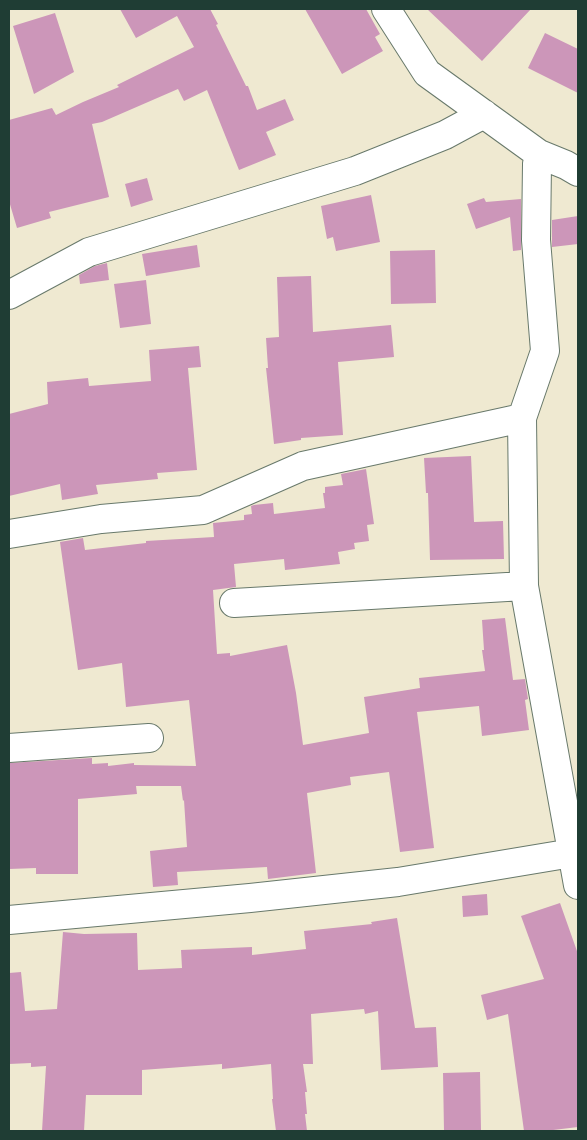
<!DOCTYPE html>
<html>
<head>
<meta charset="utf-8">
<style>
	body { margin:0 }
	#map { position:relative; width:587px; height:1140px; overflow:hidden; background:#efe9d1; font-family:Itim,sans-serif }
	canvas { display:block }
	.frame { position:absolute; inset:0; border:10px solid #1f3d34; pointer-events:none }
</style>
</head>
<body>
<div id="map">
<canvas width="587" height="1140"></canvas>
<div class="frame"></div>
</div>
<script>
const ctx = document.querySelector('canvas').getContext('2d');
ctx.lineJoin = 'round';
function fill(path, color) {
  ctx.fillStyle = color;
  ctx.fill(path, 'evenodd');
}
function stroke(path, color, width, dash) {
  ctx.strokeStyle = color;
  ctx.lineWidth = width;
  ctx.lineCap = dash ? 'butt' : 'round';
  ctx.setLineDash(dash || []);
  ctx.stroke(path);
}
fill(new Path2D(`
	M120,9H210L218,24L216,25L246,86H248L257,110L285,99L294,120L266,132L276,155L239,170L207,90L184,101L178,89L102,122L92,124L109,197L49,212L51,218L17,228L9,201V120L52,108L56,115L83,102L119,87L117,85L194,47L177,16L136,38Z
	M305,9H366L380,34L375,37L383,51L342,74Z
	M427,9H531L482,61Z
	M55,13L74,72L34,94L13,26Z
	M545,33L578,49V93L528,68Z
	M147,178L153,200L131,207L125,184Z
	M371,195L380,242L336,251L333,237L327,239L321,206Z
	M484,198L486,202L521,199V250L513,251L510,217L476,229L467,204Z
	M578,216V244L552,247V220Z
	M197,245L200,267L146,276L142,254Z
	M435,250L436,303L391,304L390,251Z
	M107,263L109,280L80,284L79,275L95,266Z
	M311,276L313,332L391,325L394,357L338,362L343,435L301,438V440L274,444L266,368H268L266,338L279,337L277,277Z
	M146,280L151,324L120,328L114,284Z
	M199,346L201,367L188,368L197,470L157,473L158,479L96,485L98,494L62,500L60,484L9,496V414L48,404L47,382L88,378L89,386L151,381L149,350Z
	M471,456L474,522L503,521L504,559L430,560L428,493H426L424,458Z
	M366,469L374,524L367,525L369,541L354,543L355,549L338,552L340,564L285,570L284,559L234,564L236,587L213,590L217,654L230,653V656L287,645L296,693L303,745L369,733L364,697L420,688L419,678L485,671L482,650H484L482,620L505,618L513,680L525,679L528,699L525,700L529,730L482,736L479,706L417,712L434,848L400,852L389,772L350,777L351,785L307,793L316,873L268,879L267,867L177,872L178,885L153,887L150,851L187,847L184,800L183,801L181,786H136L137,794L78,799V874H36V868L9,869V763L92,758V764L108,763V766L134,763V765L196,766L189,700L126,707L122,663L78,670L60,542L83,538L85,550L146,543V541L214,537L213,523L244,520V515L252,514L251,506L254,505L273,503L274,514L325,508L323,493H325V487L343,485L341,474Z
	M487,894L488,915L463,917L462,896Z
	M560,903L578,954V1127L545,1131H524L508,1014L487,1020L481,995L544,979L521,916Z
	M397,918L415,1028L436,1027L438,1067L381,1070L378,1011L365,1014L364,1009L311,1014L313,1064H303L307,1092H305L307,1114H305L307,1131H276L272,1099H273L271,1064L222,1069V1064L142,1070V1095H86L84,1131H42L46,1066L31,1067V1063L9,1064V973L21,972L25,1011L57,1009L63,932L84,934L137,933L138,970L182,968L181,950L252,947V955L306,949L304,931L372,924L371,922Z
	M480,1072L481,1131H444L443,1073Z`), '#cc96b9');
const minor = new Path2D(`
	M386,9L427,73L539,154L566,165L578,172
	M539,154L537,164L536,240L545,351L522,418L524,586L578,885
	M9,295L89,252L355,171L445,135L484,114
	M9,534L101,519L203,510L303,466L522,418
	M234,603L524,586
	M9,748L149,738
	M9,920L250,898L398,882L572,853`);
stroke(minor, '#68796b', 30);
stroke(minor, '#fff', 28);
</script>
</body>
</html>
